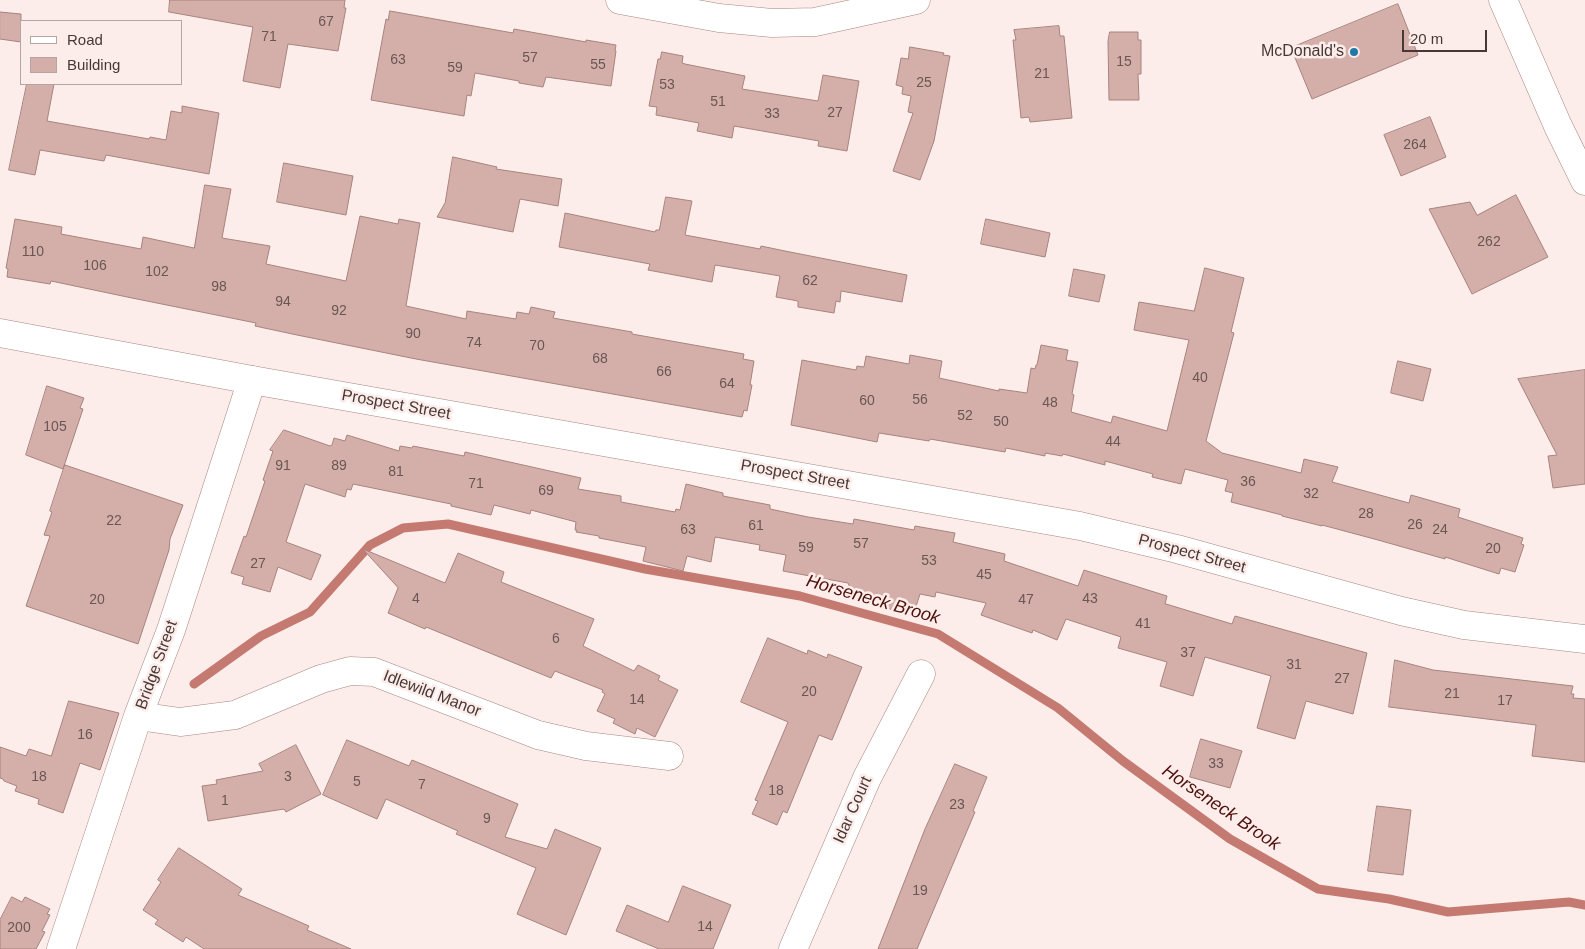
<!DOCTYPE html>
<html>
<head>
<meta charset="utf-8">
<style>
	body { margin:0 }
	#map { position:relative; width:1585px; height:949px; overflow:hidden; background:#fdedea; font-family:Arial,sans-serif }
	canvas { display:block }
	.legend { position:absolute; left:20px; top:20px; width:162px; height:65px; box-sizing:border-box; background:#fdedea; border:1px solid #b4a5a2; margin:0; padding:6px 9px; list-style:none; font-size:15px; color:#473836 }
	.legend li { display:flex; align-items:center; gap:10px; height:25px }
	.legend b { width:25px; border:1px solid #b4a5a2 }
	.scale { position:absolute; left:1402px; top:30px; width:85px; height:22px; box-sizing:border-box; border:2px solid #473836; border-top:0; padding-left:6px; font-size:15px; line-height:18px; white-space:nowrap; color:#473836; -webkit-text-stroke:4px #fdedea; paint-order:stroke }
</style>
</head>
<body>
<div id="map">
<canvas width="1585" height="949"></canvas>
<ul class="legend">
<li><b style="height:6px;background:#fff"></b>Road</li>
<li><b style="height:14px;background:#d4afaa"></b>Building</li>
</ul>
<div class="scale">20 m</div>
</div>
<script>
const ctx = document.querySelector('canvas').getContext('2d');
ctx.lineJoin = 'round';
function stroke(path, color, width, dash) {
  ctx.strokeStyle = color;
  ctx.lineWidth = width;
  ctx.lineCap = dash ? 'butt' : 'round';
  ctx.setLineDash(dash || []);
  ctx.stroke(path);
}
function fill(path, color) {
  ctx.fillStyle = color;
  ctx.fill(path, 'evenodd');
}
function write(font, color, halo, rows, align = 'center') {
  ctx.font = font + ' Arial,sans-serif';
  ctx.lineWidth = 5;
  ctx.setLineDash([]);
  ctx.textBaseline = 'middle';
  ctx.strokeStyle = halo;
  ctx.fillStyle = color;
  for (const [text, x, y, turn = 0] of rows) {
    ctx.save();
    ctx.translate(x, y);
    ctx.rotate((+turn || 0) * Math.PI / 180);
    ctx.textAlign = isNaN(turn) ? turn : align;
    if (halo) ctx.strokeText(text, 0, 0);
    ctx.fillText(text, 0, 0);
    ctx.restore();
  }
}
stroke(new Path2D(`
	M194,684L261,636L310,612L370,545L403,528L448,524L645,569L800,596L938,634L1058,708L1123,761L1230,839L1318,889L1389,899L1448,912L1569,902L1585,905`), '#c57a71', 9);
const building = new Path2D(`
	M170,0H345L344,8H346L338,51L288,44L280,88L243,81L253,27L169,12Z
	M1398,4L1418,55L1312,99L1291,48Z
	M390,11L513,33L514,29L586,42V40L616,45L615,51H616L611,86L546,77L543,87L519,83V81L475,73L471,96L467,95L464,116L371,100L386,19L388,20Z
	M0,12L21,14V42L0,39Z
	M1059,26L1060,36H1064L1072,118L1030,122L1029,117L1021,118L1013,40H1016L1014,30Z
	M1110,32H1138V40H1141V74H1138L1139,100H1109L1108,41Z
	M910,47L944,53L943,55L950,56L934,141L920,180L893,171L913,113L908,112L911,96L902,94L903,87L896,85L901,58L908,59Z
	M662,52L683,56L682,63L685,64L745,76L742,89L818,101L823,75L859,81L847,151L818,146L819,141L734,126L732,138L697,131L699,123L656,115L657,107L649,106L658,59H660Z
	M27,84H54L47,121L149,139L150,137L166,140L171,111L182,113V106L219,113L209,174L106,155L104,161L40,150L35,175L9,170Z
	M1430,117L1446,157L1401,176L1384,135Z
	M453,157L497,167L496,169L562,179L558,206L520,199L513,232L437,217L445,203Z
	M284,163L353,176L346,215L277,202Z
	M205,185L231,189L222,238L270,246L266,264L346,281L360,216L398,224L399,219L420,223L406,306L466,319L467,311L516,319L517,312L529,314L531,307L555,312L553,318L632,332V334L744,354L743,359L754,361L750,385H752L747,411L744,410L742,417L416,359L297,335L255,326L256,323L132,298L51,281L50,284L7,277L8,269L6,268L15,219L62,227L61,234L141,249L143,237L194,248Z
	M1516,195L1548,257L1472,294L1429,209L1470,202L1477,215Z
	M666,197L692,201L685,235L760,249L761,246L785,251L907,275L902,302L841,291L840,302L836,301L834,313L798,307V301L776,297L780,276L715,265L712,282L648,270L650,264L559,247L565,213L655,232L656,230H659Z
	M986,219L1050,233L1045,257L981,244Z
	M1205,268L1244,278L1231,332L1234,333L1206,441L1222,453L1301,473L1304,459L1338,467L1332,482L1409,503L1411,495L1460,509L1458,517L1523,538L1521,544L1524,545L1515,572L1501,568L1499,574L1445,557V559L1378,540L1322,525V526L1282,516V515L1231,502L1233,493L1225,491L1228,480L1185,469L1181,484L1152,477L1153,474L1105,461V465L1063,454L1062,456L1045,453V456L1006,448L1005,452L930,439L929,441L879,433L877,442L791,425L802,360L856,370L857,366L864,367L866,356L909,364L910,355L942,361L939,378L999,391V389L1027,393L1031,368L1035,369L1036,365H1037L1041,345L1068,350L1066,360L1078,362L1072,394L1074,395L1071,412L1111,423L1113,416L1167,431L1189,340L1134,330L1139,302L1194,311Z
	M1074,269L1105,275L1099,302L1069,296Z
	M1398,361L1431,369L1423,401L1391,393Z
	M1585,370V484L1553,488L1548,456L1557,455L1518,379Z
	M47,386L84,398L80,408L83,409L63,469L26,455Z
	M284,430L330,446L332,445L334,438L345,441L347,435L399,451L400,446L412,448L413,446L464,456L465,452L581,478L578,489L621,496V502L675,512L676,509L680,510L686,484L723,493V496L770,505V509L808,517L853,524L854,519L914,530L915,526L955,533L953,542L1005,554L1004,561L1078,586L1084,570L1167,596L1165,604H1166L1232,624L1235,616L1367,653L1353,714L1306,701L1295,739L1257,728L1271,676L1205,657L1193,696L1160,686L1167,662L1118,648L1121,637L1066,619L1057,640L1033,630L1032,633L981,615L986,603L936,592L935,597L920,594L913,616L854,598L848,583L783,571L786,555L759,550L760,545L715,537L711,562L687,556L683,571L643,561L646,547L599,538V536L576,532L577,530H575L576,522L531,510L530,514L494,505L491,515L451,506V504L353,484L351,490L347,489L345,497L305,484L286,542L321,555L311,580L278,567L270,592L242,584L244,577L231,573L244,536L246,537L265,481L263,480L273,451L270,450Z
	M65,465L183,505L170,539L169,550L138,644L26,606L50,536L44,535L52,512L50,511Z
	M363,549L445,583L458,553L504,572L501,582L594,619L583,646L634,671L638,665L660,676L658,680L678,690L655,737L637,728L635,734L613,723L615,719L597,711L605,694L602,692L603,690L555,671L551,678L426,627L425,629L388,613L398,588Z
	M768,638L807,654L808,650L827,658L828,654L862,667L832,740L819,735L787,813L783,811L777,825L752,814L758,801L755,800L788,722L741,702Z
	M1395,660L1433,670L1573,686L1571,694H1574L1573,698L1585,699V762L1532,756L1536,725L1389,707Z
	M69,701L119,713L100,770L80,763L63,813L38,804L39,799L15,791L17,786L4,781L3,779L0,778V747L26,756L29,749L51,756Z
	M1201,739L1242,751L1230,788L1190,777Z
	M347,740L409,766L412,760L518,804L505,837L547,849L555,829L601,848L566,935L517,914L536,868L456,834L458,831L386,799L377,819L323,795Z
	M296,745L321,794L286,812L284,809L208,821L202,786L217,784L216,780L263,771L259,764Z
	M955,764L987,777L973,811L975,812L917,949H878L925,829Z
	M1377,806L1411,810L1403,875L1368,871Z
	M179,848L242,889L238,895L309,926L307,930L351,949H204L186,937L183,942L155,924L158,920L143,910L161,882L158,880Z
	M683,886L731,905L713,949H659L616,931L627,905L668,922Z
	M12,897L22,902L25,897L50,909L47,914L50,915L42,931L45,932L36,949H0V920Z`);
fill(building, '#d4afaa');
stroke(building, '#a7837e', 1);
const minor = new Path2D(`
	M620,0L719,18L772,23L815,22L916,0
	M138,716L180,722L235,715L321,679L350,671L374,672L538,735L586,746L669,756
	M61,949L138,716L171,630L252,380
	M793,949L867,778L921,674`);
const tertiary = new Path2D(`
	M0,333L252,380L1080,526L1177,549L1401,611L1464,625L1585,639`);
const primary = new Path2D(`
	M1503,0L1558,126L1585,181`);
stroke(minor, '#a98681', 29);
stroke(tertiary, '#a98681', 29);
stroke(primary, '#a98681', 29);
stroke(minor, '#fff', 28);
stroke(tertiary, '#fff', 28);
stroke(primary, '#fff', 28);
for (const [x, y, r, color] of [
	[1354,52,5,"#2179a8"]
]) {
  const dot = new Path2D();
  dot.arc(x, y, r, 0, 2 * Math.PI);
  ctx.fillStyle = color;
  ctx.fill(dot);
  stroke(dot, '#fdedea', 2);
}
write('14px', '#6a5653', null, [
	["67",326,22],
	["71",269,37],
	["57",530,58],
	["63",398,60],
	["15",1124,62],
	["55",598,65],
	["59",455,68],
	["21",1042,74],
	["25",924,83],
	["53",667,85],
	["51",718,102],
	["27",835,113],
	["33",772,114],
	["264",1415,145],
	["262",1489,242],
	["110",33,252],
	["106",95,266],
	["102",157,272],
	["62",810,281],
	["98",219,287],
	["94",283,302],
	["92",339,311],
	["90",413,334],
	["74",474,343],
	["70",537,346],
	["68",600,359],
	["66",664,372],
	["40",1200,378],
	["64",727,384],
	["56",920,400],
	["60",867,401],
	["48",1050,403],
	["52",965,416],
	["50",1001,422],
	["105",55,427],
	["44",1113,442],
	["91",283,466],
	["89",339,466],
	["81",396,472],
	["36",1248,482],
	["71",476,484],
	["69",546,491],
	["32",1311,494],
	["28",1366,514],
	["22",114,521],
	["26",1415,525],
	["61",756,526],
	["63",688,530],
	["24",1440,530],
	["57",861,544],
	["59",806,548],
	["20",1493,549],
	["53",929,561],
	["27",258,564],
	["45",984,575],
	["4",416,599],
	["43",1090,599],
	["20",97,600],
	["47",1026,600],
	["41",1143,624],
	["6",556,639],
	["37",1188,653],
	["31",1294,665],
	["27",1342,679],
	["20",809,692],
	["21",1452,694],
	["14",637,700],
	["17",1505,701],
	["16",85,735],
	["33",1216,764],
	["18",39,777],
	["3",288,777],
	["5",357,782],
	["7",422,785],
	["18",776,791],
	["1",225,801],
	["23",957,805],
	["9",487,819],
	["19",920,891],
	["14",705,927],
	["200",19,928]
]);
write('16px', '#473836', '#fdedea', [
	["McDonald's",1344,52]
], 'right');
write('16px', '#473836', '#fdedea', [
	["Prospect Street",396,405,10],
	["Prospect Street",795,475,10],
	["Prospect Street",1192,554,15],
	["Bridge Street",157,665,-70],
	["Idlewild Manor",432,694,21],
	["Idar Court",853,810,-66]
]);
write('italic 18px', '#4d100d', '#fdedea', [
	["Horseneck Brook",873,600,16],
	["Horseneck Brook",1221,808,34]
]);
</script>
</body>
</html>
